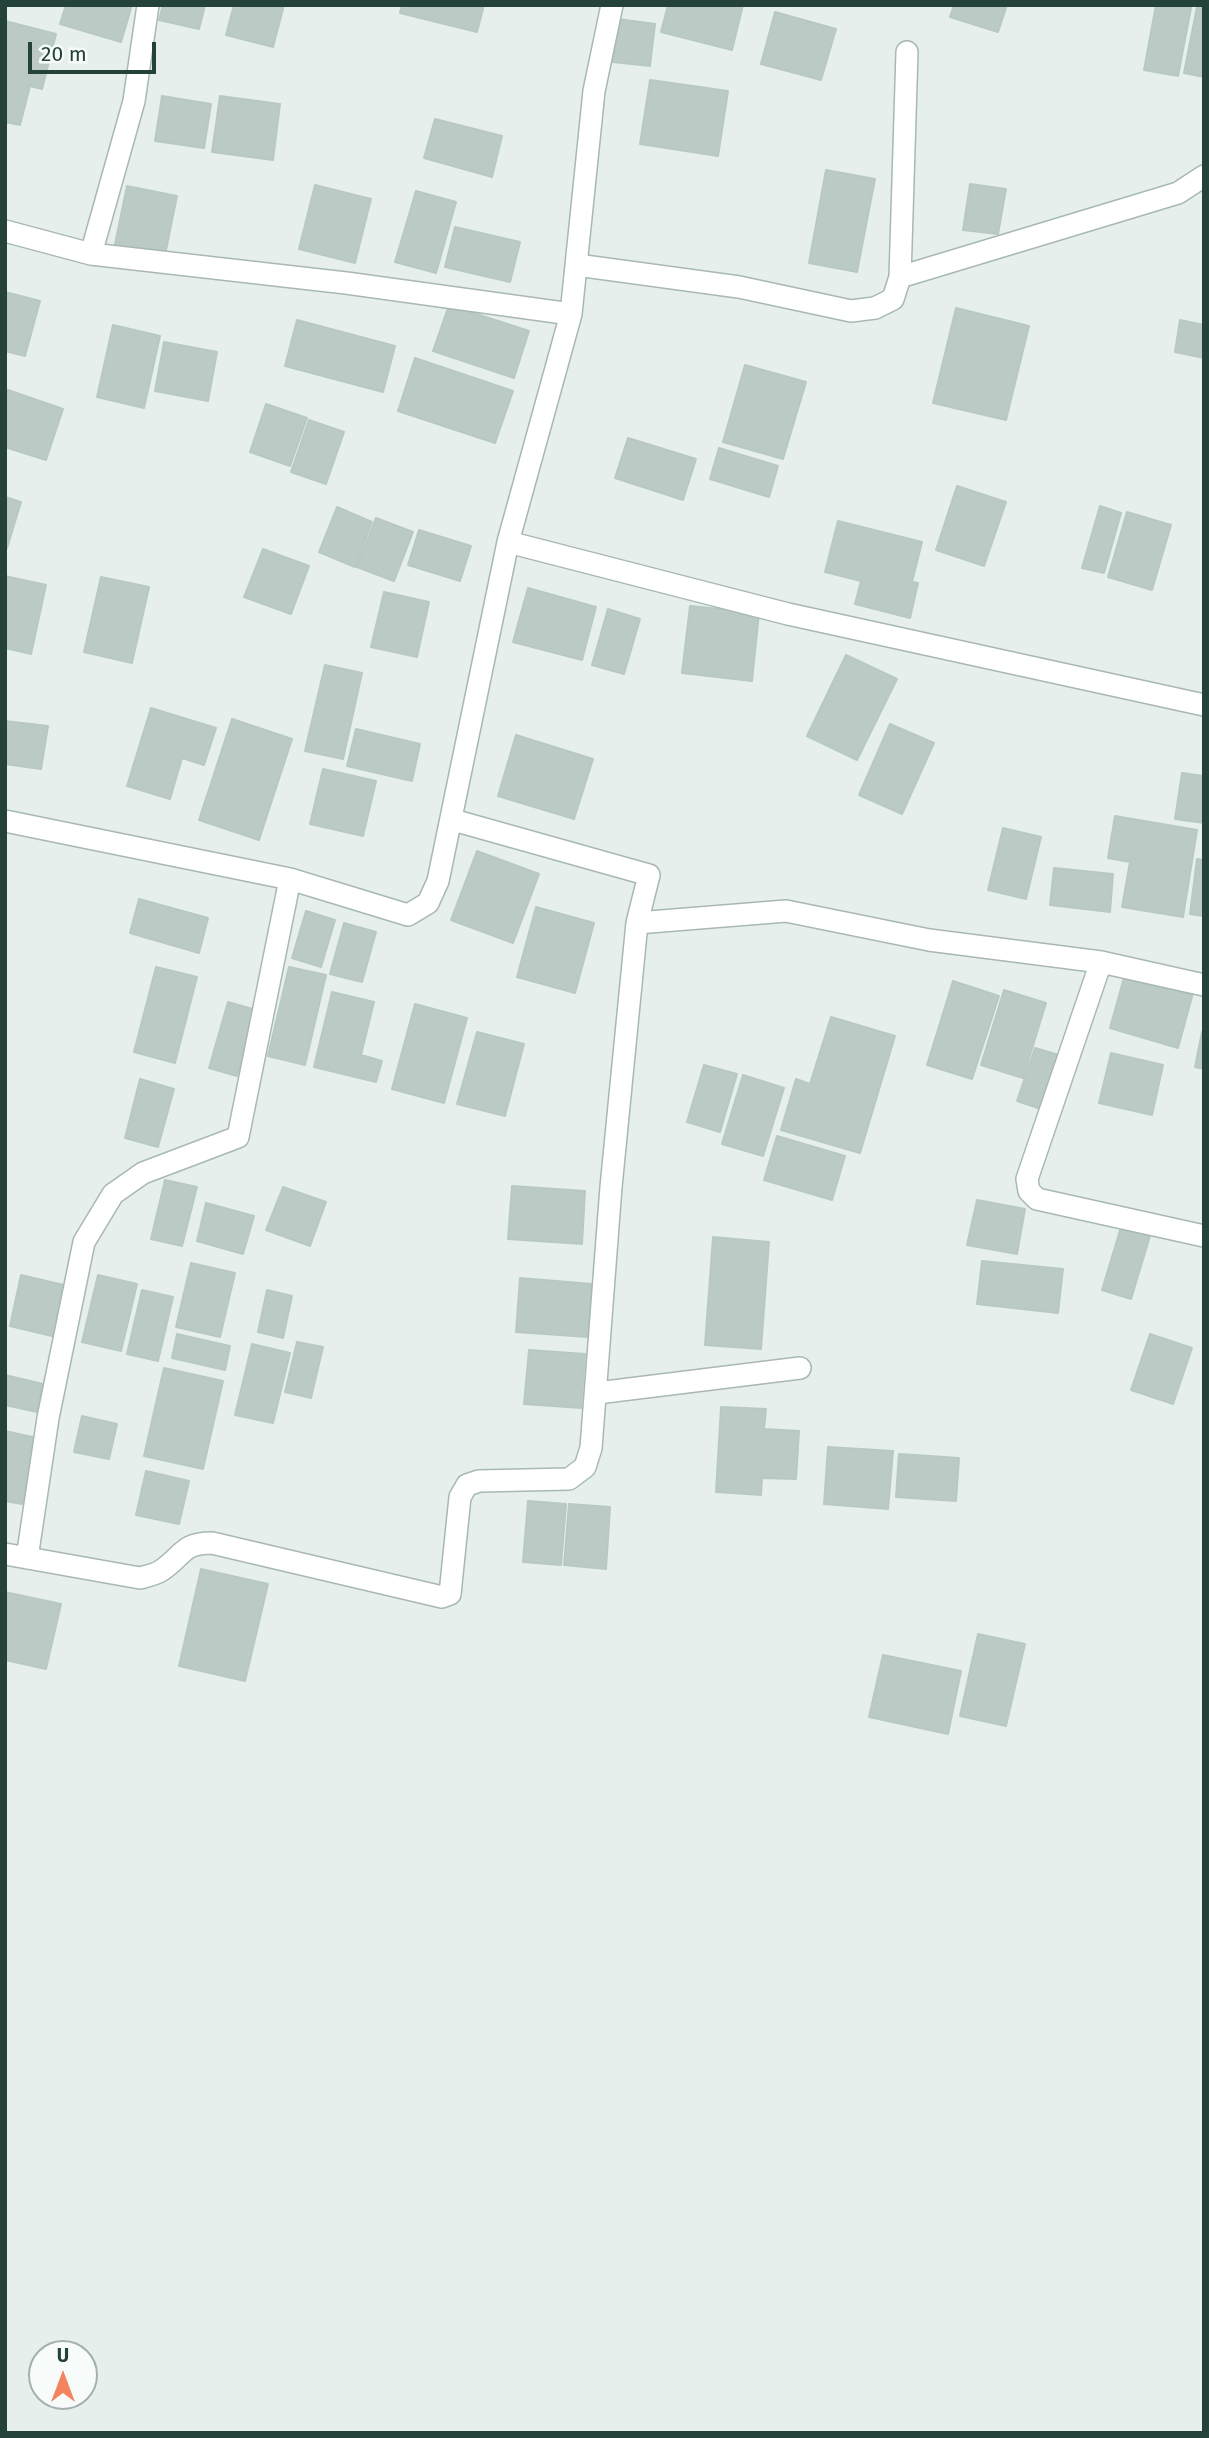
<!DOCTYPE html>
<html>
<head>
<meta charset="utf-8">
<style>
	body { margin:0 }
	#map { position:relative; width:1209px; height:2438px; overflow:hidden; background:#e6efeb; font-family:"Fira Sans",sans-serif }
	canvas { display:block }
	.frame { position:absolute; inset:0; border:7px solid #24423a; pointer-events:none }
	.north { position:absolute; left:28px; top:2340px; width:70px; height:70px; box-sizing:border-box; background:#f7fbf9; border:2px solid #a3b1ad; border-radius:50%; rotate:0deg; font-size:19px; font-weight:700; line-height:28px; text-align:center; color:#24423a }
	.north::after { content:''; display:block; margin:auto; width:24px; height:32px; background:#f4845f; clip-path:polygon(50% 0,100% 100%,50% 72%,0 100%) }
	.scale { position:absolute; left:28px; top:42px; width:128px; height:32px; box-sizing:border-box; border:4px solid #24423a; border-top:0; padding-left:9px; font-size:21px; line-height:24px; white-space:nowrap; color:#24423a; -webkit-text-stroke:5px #f7fbf9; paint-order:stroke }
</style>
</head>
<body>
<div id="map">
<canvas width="1209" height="2438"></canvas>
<div class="frame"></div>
<div class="north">U</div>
<div class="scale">20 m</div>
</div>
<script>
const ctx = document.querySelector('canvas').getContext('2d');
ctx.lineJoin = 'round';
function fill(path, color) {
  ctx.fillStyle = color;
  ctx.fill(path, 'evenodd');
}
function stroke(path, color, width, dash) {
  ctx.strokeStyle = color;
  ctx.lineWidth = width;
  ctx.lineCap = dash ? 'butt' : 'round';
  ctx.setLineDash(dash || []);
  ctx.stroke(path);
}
const building = new Path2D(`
	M66,5H132L121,42L60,24Z
	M163,5H205L199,29L159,20Z
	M234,5H284L273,47L226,35Z
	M402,5H484L477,32L400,13Z
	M668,5H743L732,50L661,32Z
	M954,5H1007L998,32L950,17Z
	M1156,5L1191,8L1178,76L1144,70Z
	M1197,7L1204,8V77L1184,73Z
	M775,12L836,29L821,80L761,64Z
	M618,19L655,24L650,66L613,62Z
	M5,21L56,34L42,89L30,86L20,125L5,122Z
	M650,80L728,91L718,156L640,144Z
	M162,96L211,104L204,148L155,141Z
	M220,96L280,104L273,160L212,152Z
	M435,119L502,136L492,177L424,158Z
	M826,170L875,179L857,272L809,263Z
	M970,184L1006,189L998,234L963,230Z
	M315,185L371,199L355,263L299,249Z
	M127,186L177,196L164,260L114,249Z
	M416,191L456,202L436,273L395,262Z
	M455,227L520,242L510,282L445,267Z
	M5,292L40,301L25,356L5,351Z
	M449,305L529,331L514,378L433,351Z
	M956,308L1029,326L1006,420L933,403Z
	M297,320L395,346L383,392L285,366Z
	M1180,320L1204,325V358L1175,352Z
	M113,325L160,336L144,408L97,397Z
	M164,342L217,352L208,401L155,391Z
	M415,358L513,391L495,443L398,411Z
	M745,365L806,382L783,459L723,442Z
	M5,389L63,409L46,460L5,447Z
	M266,404L307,418L290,466L250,452Z
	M309,420L344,432L326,484L291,472Z
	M628,438L696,459L683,500L615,478Z
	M719,448L778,466L769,497L710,479Z
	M957,486L1006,502L984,566L936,550Z
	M5,497L21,502L7,548L5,547Z
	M1100,506L1121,513L1104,573L1082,568Z
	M337,507L372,522L355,567L319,552Z
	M1127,512L1171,525L1152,590L1108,577Z
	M376,518L413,532L394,581L357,567Z
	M838,521L922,542L912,582L918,583L910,618L855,604L861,581L825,572Z
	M419,530L471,546L460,581L408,565Z
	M263,549L309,566L291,614L244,597Z
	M5,576L46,585L31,654L5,648Z
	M101,577L149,587L132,663L84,652Z
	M528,588L596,607L582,660L513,642Z
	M384,592L429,602L417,657L371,647Z
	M690,606L759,613L752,681L682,673Z
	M608,609L640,619L624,674L592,665Z
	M846,655L897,679L857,760L807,736Z
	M325,665L362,673L343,759L305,751Z
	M151,708L216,728L204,765L182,758L170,799L127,786Z
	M232,719L292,739L259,840L199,820Z
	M5,721L48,726L41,769L5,764Z
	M890,724L934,743L902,814L859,795Z
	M356,729L420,744L412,781L347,766Z
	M516,735L593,759L574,819L498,796Z
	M323,769L376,781L363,836L310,824Z
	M1182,773L1204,776V823L1175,819Z
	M1115,816L1197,830L1183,917L1122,907L1130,862L1108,858Z
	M1003,828L1041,837L1026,899L988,890Z
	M477,851L539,874L513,943L451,920Z
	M1197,859L1204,860V916L1190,914Z
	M1054,868L1113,874L1110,912L1050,905Z
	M139,899L208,918L199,953L130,933Z
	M536,907L594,923L575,993L517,977Z
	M306,911L335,920L321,967L292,958Z
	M344,923L376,932L362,982L330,974Z
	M156,967L197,977L175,1063L134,1052Z
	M289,967L326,975L305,1065L268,1056Z
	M1125,974L1193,993L1178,1048L1110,1028Z
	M953,981L999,996L972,1079L927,1065Z
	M1004,990L1046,1003L1023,1078L981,1065Z
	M332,992L374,1002L361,1055L382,1061L376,1082L314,1067Z
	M228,1002L256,1010L237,1076L209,1068Z
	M415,1004L467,1018L444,1103L392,1089Z
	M831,1017L895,1036L860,1153L781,1130L796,1079L810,1084Z
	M477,1032L524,1044L505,1116L457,1104Z
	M1202,1032L1204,1033V1069L1195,1067Z
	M1035,1048L1059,1055L1041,1109L1017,1101Z
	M1111,1053L1163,1065L1152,1115L1099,1103Z
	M704,1065L737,1074L720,1132L687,1122Z
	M743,1075L784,1088L763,1156L722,1144Z
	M140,1079L174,1089L158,1147L125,1138Z
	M777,1136L845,1156L832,1200L764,1180Z
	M165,1180L197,1187L182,1246L151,1239Z
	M512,1186L585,1191L582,1244L508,1239Z
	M283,1187L326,1202L310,1246L266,1230Z
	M977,1200L1025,1209L1017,1254L967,1245Z
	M206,1203L254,1216L243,1254L197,1241Z
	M1121,1227L1150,1236L1131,1299L1102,1290Z
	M713,1237L769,1242L761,1349L705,1345Z
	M982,1261L1063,1269L1058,1313L977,1304Z
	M191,1263L235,1273L220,1337L176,1327Z
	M21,1275L68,1286L56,1337L10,1326Z
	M98,1275L137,1284L121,1351L82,1342Z
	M520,1278L592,1284L588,1337L516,1332Z
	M142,1290L173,1297L158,1361L127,1354Z
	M267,1290L292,1296L283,1338L258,1332Z
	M177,1334L230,1346L225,1370L172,1358Z
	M1150,1334L1192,1348L1173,1404L1131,1390Z
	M297,1342L323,1347L311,1398L285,1392Z
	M252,1344L290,1353L273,1423L235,1415Z
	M529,1350L585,1354L581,1408L524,1404Z
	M164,1368L223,1381L203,1469L144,1456Z
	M5,1375L43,1384L37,1412L5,1405Z
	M721,1407L766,1409L764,1429L799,1431L796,1479L762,1478L761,1495L716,1492Z
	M82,1416L117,1424L109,1459L74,1452Z
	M5,1431L37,1438L22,1504L5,1501Z
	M828,1447L893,1451L888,1509L824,1504Z
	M899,1454L959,1458L956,1501L896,1497Z
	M146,1471L189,1481L179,1524L136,1515Z
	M528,1501L566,1504L561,1565L523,1562Z
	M569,1504L610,1507L606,1569L564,1565Z
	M201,1569L268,1584L245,1681L179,1666Z
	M5,1592L61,1604L46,1669L5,1660Z
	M978,1634L1025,1644L1006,1726L960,1716Z
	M883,1655L961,1671L948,1734L869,1717Z`);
fill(building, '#bbcac4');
stroke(building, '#b8c9c2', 2);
const minor = new Path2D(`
	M5,231L91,254L346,283L571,314
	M91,254L134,101L148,5
	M577,265L739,287L851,311L875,308L893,299L900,277L907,52
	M900,277L1178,193L1204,176
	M508,542L788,614L1204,705
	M453,820L649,875L637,923L786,911L929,940L1101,962L1204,985
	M5,821L290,879L408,915L428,903L438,881L508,542L571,314L594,91L612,5
	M1101,962L1027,1179L1029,1191L1037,1199L1204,1236
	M597,1393L800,1368
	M5,1554L140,1578C147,1576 157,1574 162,1570C184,1555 182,1543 212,1543L442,1597L450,1594L460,1497L467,1485L479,1481L569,1479L585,1467L591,1448L611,1187L637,923
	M27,1558L48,1418L84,1242L113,1194L143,1173L238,1137L290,879`);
stroke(minor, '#a8b8b2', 24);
stroke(minor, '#fff', 21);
</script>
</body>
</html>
